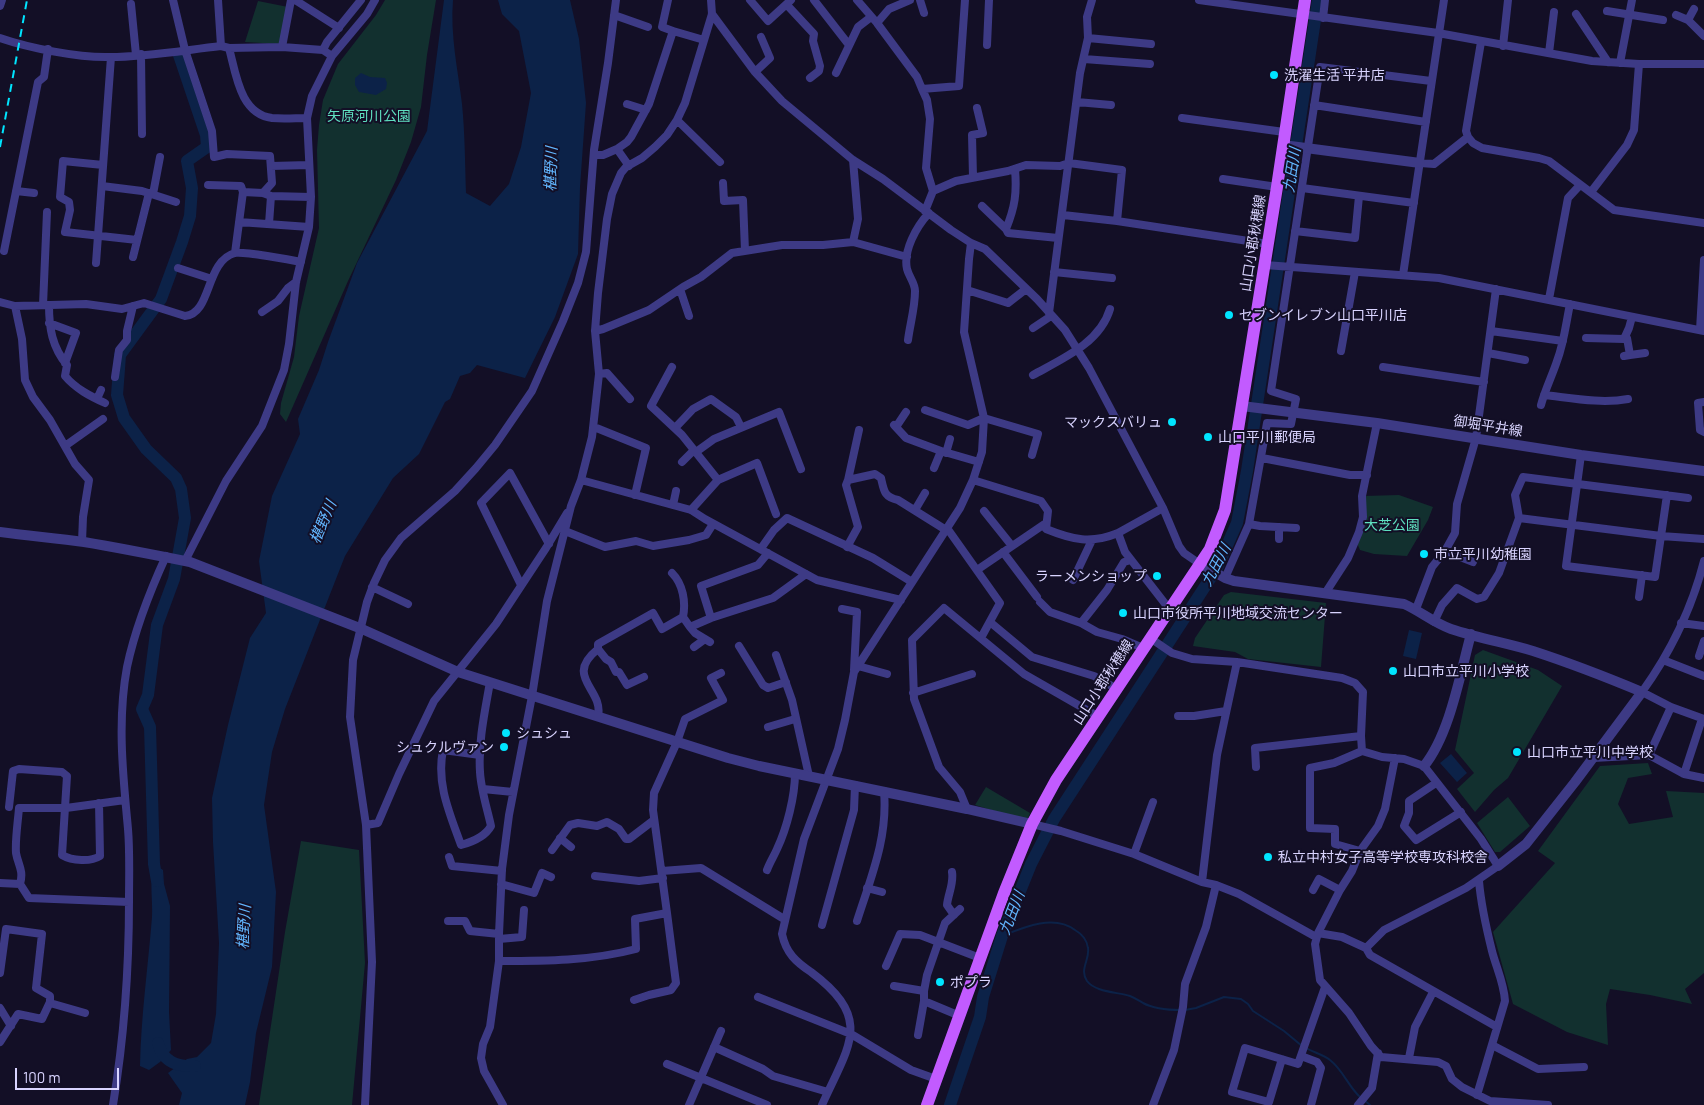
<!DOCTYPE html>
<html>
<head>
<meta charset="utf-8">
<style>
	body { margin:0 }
	#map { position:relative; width:1704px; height:1105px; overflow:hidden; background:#130f26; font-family:Barlow,sans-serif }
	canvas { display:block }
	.scale { position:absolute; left:15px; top:1068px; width:104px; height:22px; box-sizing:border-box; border:2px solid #d9d4ff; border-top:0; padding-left:6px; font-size:15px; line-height:18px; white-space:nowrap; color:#d9d4ff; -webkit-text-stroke:4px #130f26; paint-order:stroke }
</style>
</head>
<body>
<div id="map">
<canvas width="1704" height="1105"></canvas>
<div class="scale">100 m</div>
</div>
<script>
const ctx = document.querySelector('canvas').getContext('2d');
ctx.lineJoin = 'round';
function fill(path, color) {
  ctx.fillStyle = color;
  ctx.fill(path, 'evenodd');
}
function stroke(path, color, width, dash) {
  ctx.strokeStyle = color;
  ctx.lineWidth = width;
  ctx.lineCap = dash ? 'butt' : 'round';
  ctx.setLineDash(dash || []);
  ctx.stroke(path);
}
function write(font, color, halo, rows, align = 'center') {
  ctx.font = font + ' Barlow,"Noto Sans JP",sans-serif';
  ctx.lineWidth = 4;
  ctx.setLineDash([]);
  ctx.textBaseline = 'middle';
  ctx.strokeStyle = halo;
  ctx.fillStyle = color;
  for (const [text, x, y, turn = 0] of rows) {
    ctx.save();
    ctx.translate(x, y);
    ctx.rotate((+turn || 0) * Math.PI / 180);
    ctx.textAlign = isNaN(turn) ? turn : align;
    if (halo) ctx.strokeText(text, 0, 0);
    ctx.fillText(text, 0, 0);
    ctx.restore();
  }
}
fill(new Path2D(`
	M385,0H436L427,55L421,107L411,142L396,180L348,281L286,422L280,414L281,403L294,357L299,316L319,228L317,150L319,125L323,100L338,64L376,15Z
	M258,1L288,7L279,44L245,42Z
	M1399,495L1433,507L1428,520L1407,556L1374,554L1360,550L1357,543L1364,496Z
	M1231,592L1326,603L1321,667L1248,659L1235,652L1193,646L1195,638L1224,595Z
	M1483,650L1538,670L1562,686L1508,778L1494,790L1475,812L1457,789L1474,773L1455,750L1475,655Z
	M1648,763L1652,774L1628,778L1618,804L1629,824L1673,817L1666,791L1704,793V973L1685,989L1692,1004L1650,995L1610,989L1606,1004L1608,1045L1567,1032L1513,1004L1493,932L1555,863L1538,851L1600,766Z
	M986,787L1030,813L1027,821L975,805Z
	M1508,797L1530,826L1500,852H1495L1477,823Z
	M301,841L359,850L365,963L352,1105H259L285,932Z`), '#12302f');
fill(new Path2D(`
	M444,0H453C450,35 458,70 462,104C465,134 465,164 466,193L490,206L509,184L521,147L531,93L519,31L502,14L498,0H570L579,39L586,103L580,187L578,254L555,317L525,378L477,365L470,373L460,376L450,399L445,402L419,454L393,478L345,556L285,709L272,752L264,805L276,892L272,967L256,1033L250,1082L245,1105H179L182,1093L168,1073L187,1059L197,1057L211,1043L216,1014L219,943L213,842L212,798L228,725L250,638L266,613L259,561L272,496L300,434L298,419L319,370L328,342L357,263L427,131Z
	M361,73L370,77L385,78L387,83L386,89L376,95L359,92L355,85V78Z
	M1409,630L1422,633L1416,659L1403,656Z
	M1451,754L1467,773L1457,782L1440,763Z
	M154,864L163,870L164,884L170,906L169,1012L171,1050L160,1062L149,1070L140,1066C141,1016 148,967 152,917C153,900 149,881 154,864Z`), '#0c2248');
stroke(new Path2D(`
	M1002,936C1024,927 1054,914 1075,930C1082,934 1087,940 1088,948C1090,960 1079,969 1087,981C1095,992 1117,992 1130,996C1135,998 1138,1000 1143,1003C1154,1009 1169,1010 1181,1010
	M1185,1010L1196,1008L1224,997L1241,999L1248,1004L1253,1011L1284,1031L1302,1046
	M1306,1048C1313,1052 1324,1055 1330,1060C1343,1070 1348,1086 1360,1097
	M1364,1100L1370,1105`), '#0c2248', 2);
stroke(new Path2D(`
	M157,881L154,864L150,727L142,709L148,695L157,625L174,579L185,518L181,489L176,478L146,449L124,418L117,395L119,369L120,355L161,299L182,242L190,216L192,188L187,161L207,147L206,135L179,55
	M158,1043C163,1062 177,1067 195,1066
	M950,1105L980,1017L983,997L1002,936L1031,864L1054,819L1217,568L1237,523L1247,471L1318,0`), '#0c2248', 12);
stroke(new Path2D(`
	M173,0L185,50L212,131L214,157L227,154L270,156L272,183L263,193
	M218,0L221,46
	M295,0L339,28
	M750,0L768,21L791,0
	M814,0L849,45
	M857,0L877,23L917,77L922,89L927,100L930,119L926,168L933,191
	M920,0L924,13
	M1199,0L1438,33L1592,61L1639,64H1704
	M131,4L136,55
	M787,5L814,34L813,41L820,66L819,71L810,78
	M0,6L2,0
	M1607,11L1663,20
	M712,14L755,72L782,101L853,160L883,179L951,230L971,243L985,249L1037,299L1065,330L1089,368L1117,421L1163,508L1179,546L1184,553L1200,564
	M1576,14L1608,62
	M614,15L648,27
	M1676,15L1688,20L1704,36
	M1323,18L1325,0
	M1688,20L1694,9
	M877,23L889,9L910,0
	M673,31L704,40
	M0,38C29,48 79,58 110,57C147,57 185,50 221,46L229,48L282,47L323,50L332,56
	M1088,38L1151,44
	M1481,42L1466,131L1468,137L1473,143L1482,148L1539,158L1549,161L1614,210L1704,223
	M987,45L989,0
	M1503,46L1508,0
	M282,47L291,0
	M229,48C236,74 240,114 272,118C284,119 296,118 307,118
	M323,50L327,42L361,0
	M1549,53L1554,12
	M141,54L142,134
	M1084,59L1150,64
	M1620,63L1632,0
	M755,72L770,58L761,37
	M836,73L858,27L871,17
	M922,89L959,86L965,0
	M1077,102L1111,105
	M627,104L646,110
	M1314,105L1426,122
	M1182,118L1284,132
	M677,120L720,162
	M617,149L629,166
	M594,155H603L617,149L627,142L631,137L649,104L673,31L662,27L668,0
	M1420,163L1434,164L1468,137
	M103,165L63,161L60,197L69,202L70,210L65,232L137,240
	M271,166L309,165
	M1015,169C1017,193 1015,207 1006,229L1008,233L1058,238
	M973,177L972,135L983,133L977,108
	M1223,179L1277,187
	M723,183L724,201L743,200L745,251
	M208,185L241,186L243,192
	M102,186L142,191L176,202
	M1302,188L1414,203
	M16,191L34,193
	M1591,192L1627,145L1634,130L1639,64
	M153,194L160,157
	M982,206L1006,229
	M925,211L933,191L956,181L1008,171L1026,165L1060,166L1069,163L1122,170L1117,221L1268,244
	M1063,215L1117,221
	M239,222L309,227
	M269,224L271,196
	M1295,231L1355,238L1359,196
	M853,242L907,257
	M4,251L38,82L44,77L48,49
	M235,253L243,192L263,193L271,196L311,197
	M133,257L149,193
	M96,263L111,57
	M1265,265L1439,278L1704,331
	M178,268L212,279
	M1054,272L1112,278
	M1403,275L1444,0
	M680,289L689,316
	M967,290L1008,303L1026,289
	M1549,299L1568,198L1580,185
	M0,302L15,306L86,304L122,309L144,303L185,316C212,314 205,261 235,253C242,251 292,260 301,262
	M43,305L47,212
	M49,305C49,328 52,347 67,365L65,376C76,389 90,396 105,403
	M15,306L22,339L25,380L33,397L50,420L75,464L89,480L83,517L82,542
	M262,312L278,301L288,288L296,282
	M1049,313L1080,73L1088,38L1087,17L1092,0
	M49,323L76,333L65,363
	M1033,328L1051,316
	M1700,330L1704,260
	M595,331L603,329L649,310L683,287L701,277L732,253L782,245H823L853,242L858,219L853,160
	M1491,331L1563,341
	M1586,338L1624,339L1629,328L1632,317
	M908,340C910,324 915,308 915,291C915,283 909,277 907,269C903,251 916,227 929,213
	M1341,351L1355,272
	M1488,353L1525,360
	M1630,355L1645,353
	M1624,356L1630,355L1627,338L1625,337
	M672,367L651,406L682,435L718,480
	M1383,367L1484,382
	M599,374L607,373L630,399
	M1033,375C1062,359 1100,343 1110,309
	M115,377L119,350L127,340V331L133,306
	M1544,395C1571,398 1601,404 1628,399
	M97,399L101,390
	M1704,402L1698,403L1700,430L1704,432
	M1541,405C1545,390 1552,376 1557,361C1564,343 1566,323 1570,304
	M925,410L968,425L984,418L1038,434L1032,455
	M894,425L906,438L941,451L979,462
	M594,427L646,448L635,495
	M896,427L906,412
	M675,428L693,409L711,399L736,417L741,427
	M859,430L848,480L875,474L881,478C884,491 884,497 898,500L946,530
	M65,446L103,419
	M696,452L714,439L779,412L801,469
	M946,453L950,439
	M1581,455L1566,566L1655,577L1667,495
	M1262,458L1350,475H1367
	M682,462L694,450
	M934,468L941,451
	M581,480L691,510L705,519L817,580L901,600
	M973,480L1041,501L1048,511L1046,529C1073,540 1091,544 1118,533L1125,552L1170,610
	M673,505L676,491
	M691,510L718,480L757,463L776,514
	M915,510L925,493
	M984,511L1012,546
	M1519,518L1661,536L1704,539
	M1249,524L1260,526L1296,528
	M947,528L1000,603L982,636
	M565,531L605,547L636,541L653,546L689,540L706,535L713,524
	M1118,533L1163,508
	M1279,539V527
	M847,547L858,527L846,485L848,480
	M762,550V547L774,530L787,518L873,558L912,582
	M1445,551L1473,562
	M1003,552L1037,597
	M768,553L758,565L701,586L711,618L773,598L806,574
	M185,561L226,481L262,426L284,370L289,344L296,282L309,227L311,197L307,118L312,96L332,56L367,14L375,0
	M1704,561C1692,608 1670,653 1642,692L1671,707L1704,719
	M977,570L1046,523
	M672,573C683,584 686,602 683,617
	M1225,578L1249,524L1267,423L1291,424L1296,399L1271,391L1320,67L1431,81
	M1073,580L1092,540
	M521,585L481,503L510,473L549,544
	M372,587L408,604
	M1326,592L1348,558L1359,532L1363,517L1362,496L1377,423
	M1639,597L1642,575
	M1040,602L1050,612L1081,623L1097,632L1122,639L1143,648
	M842,609L857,612L854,670
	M1416,609L1432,567L1445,551L1455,533L1457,504L1476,438L1496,289
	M990,622L1032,657L1094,676L1117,689
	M1434,622L1442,605L1457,588L1477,599L1484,597L1499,573L1519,518L1515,495L1523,477L1688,498
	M1081,623L1107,590L1124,562L1131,560
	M1681,623L1704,626
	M690,627L695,633L710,642
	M1150,638L1172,653L1192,659L1237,662L1342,678L1355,683L1363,692L1361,736L1362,751L1382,757L1404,759L1424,766L1481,839L1498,866L1466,888L1384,930L1366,948L1342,937L1318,933L1315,944L1320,980L1349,1013L1371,1046L1381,1057L1438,1062L1446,1066L1452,1079L1462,1087L1490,1101L1548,1105
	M739,646L763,685L768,688L786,682
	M694,647L705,639
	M598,649V644L653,613L662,629L683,617L690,627L711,618
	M776,655L792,700L809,776
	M1699,656L1704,641
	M1663,660L1704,676
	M858,666L887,674
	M913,693L972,674
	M1671,707L1649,755L1684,774
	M598,716C604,689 563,677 598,649L606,659L611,662L616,672H619L627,685L644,677
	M1178,716H1194L1226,711
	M1702,719L1684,774L1704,778
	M768,727L795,719
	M480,755L443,750C436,784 450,814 461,845C472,842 485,837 491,826C487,808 481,790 480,772C478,742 485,711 490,682
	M1593,758L1649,755
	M1256,767L1255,748L1361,736
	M1436,783L1409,801V813L1404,826L1416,840L1461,812
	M483,789L513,792
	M9,807L13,771L19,769L62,772L67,776L62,855C72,861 91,862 100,856L99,803
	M967,809L960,792L939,767L914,699L912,640L944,608L1024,674L1099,717
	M1032,824L1061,831L1134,854L1202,882L1216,885L1239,894L1316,937
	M366,825L378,823L399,774L434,701L496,624L546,548L567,513
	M560,838L571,847
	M552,850L570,825L578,823L597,826L607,822L619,829L626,839H629L654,820
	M1360,851L1335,844V829L1310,828V768L1334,763L1362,751
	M1134,854L1153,802
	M449,857L452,866L502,871
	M767,870C770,862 774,856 777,849C787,828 795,796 795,773
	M662,871L701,868L784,919
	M952,872C954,884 948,894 947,905L954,915
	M595,876L639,881L663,878
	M1202,882L1217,755L1237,662
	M0,883L20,884L29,898L129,902
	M20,884C24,870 18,865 16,853C15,840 18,821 19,808H66L125,800
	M501,884L534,893L542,873L551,877
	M867,888L882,892
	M1313,890L1319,879L1340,890
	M448,921H465L470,931L499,934
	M857,921C871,877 888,838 884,791
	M822,925L854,810L855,785
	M1318,933L1340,890L1352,871L1360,851L1378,826L1385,809L1395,758
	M499,939L522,937L524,910
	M1366,948L1370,955L1497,1027
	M499,961C545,961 591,961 636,949L635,919L667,913L653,810L654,793L677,742L685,719L723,700L711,678L721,673
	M886,966L900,934L920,935L980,958
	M0,973L6,929L42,934L36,988L50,996V1002L42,1019L18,1014L0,1042
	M894,986L924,991
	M758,997L851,1034L911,1070L936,1079
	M634,1000L649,995L671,990L676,983L667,913
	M50,1003L85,1013
	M0,1008L11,1026
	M960,1016L924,1001V991L927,975L945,923L960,909
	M918,1035L924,1001
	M1492,1045L1538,1069L1584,1067
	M714,1047L763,1069L773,1076L828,1092
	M1301,1056L1317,1062L1321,1068L1311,1105
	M1409,1058L1415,1027L1433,992
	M1282,1059L1269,1102L1232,1092L1245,1048L1298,1064L1325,987
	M667,1064L767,1105
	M1477,1095L1505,1001C1504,983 1496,967 1492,951C1486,927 1481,905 1479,881
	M113,1105C124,1038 129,969 129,901C129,878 130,853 128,829C123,775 117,721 127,667C135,629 150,591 166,556
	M365,1105L372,962L366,825L350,717L353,660L367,602L374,583L385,560L401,538L455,491L476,468L495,445L532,391L563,321L578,283L586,252L594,150L608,63L616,0
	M503,1105L484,1071L481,1058L483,1044L490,1027L499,961V934L502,869L509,815L532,696L547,601L571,506L581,480L592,437L599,374L595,331L598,293L607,219L612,194L621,173L626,167L642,158L655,147L667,135L677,120L685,103L712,14L711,0
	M689,1105L721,1031
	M822,1105C849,1045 874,1019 811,972C796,962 786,953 782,934L804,839L838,749L845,720L854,672L960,508L973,480L982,452L984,418L964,332L969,259L971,243
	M1153,1105L1174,1050L1183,1007L1185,984L1206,927L1216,885
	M1358,1105L1372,1088L1378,1053`), '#3d3a85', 8);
stroke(new Path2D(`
	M1283,145L1420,163
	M1242,406L1377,423L1581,455L1704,471
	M0,532C28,536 56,538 84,542C120,548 155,555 190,562L362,629L458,672L728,758L759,766L967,809L1032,824
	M1200,564L1225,578L1234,581L1404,604C1420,611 1434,623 1451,629C1478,638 1506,643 1533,651C1570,663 1606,677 1642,692L1575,782L1526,844L1498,866
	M1424,766C1450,734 1460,674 1471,634`), '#3d3a85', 10);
stroke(new Path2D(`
	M927,1105L1004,893L1032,824L1056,780L1210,549L1225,510L1277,187L1305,0`), '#c25bff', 12);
stroke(new Path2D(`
	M0,147L27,0`), '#00e5ff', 2, [8, 6]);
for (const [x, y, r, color] of [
	[1274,75,5,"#00e5ff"],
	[1229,315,5,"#00e5ff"],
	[1172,422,5,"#00e5ff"],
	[1208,437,5,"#00e5ff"],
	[1424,554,5,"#00e5ff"],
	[1157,576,5,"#00e5ff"],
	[1123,613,5,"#00e5ff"],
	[1393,671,5,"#00e5ff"],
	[506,733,5,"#00e5ff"],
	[504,747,5,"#00e5ff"],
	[1517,752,5,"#00e5ff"],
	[1268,857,5,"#00e5ff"],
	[940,982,5,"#00e5ff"]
]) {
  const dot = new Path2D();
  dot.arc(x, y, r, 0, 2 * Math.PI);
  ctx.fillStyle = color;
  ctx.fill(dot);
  stroke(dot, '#130f26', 2);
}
write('14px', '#d9d4ff', '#130f26', [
	["洗濯生活 平井店",1284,75],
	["セブンイレブン山口平川店",1239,315],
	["マックスバリュ",1162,422,"right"],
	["山口平川郵便局",1218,437],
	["市立平川幼稚園",1434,554],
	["ラーメンショップ",1147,576,"right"],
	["山口市役所平川地域交流センター",1133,613],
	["山口市立平川小学校",1403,671],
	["シュシュ",516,733],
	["シュクルヴァン",494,747,"right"],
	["山口市立平川中学校",1527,752],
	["私立中村女子高等学校専攻科校舎",1278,857],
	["ポプラ",950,982]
], 'left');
write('14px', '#5fe0c0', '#130f26', [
	["矢原河川公園",369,116],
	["大芝公園",1392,525]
]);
write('14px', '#d9d4ff', '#130f26', [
	["山口小郡秋穂線",1253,243,-81],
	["御堀平井線",1488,426,9],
	["山口小郡秋穂線",1103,682,-57]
]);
write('italic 15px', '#62b6ff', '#130f26', [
	["椹野川",551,169,-88],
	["九田川",1292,170,-81],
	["椹野川",323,522,-67],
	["九田川",1216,565,-62],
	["九田川",1012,913,-69],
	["椹野川",244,927,-87]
]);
</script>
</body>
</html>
